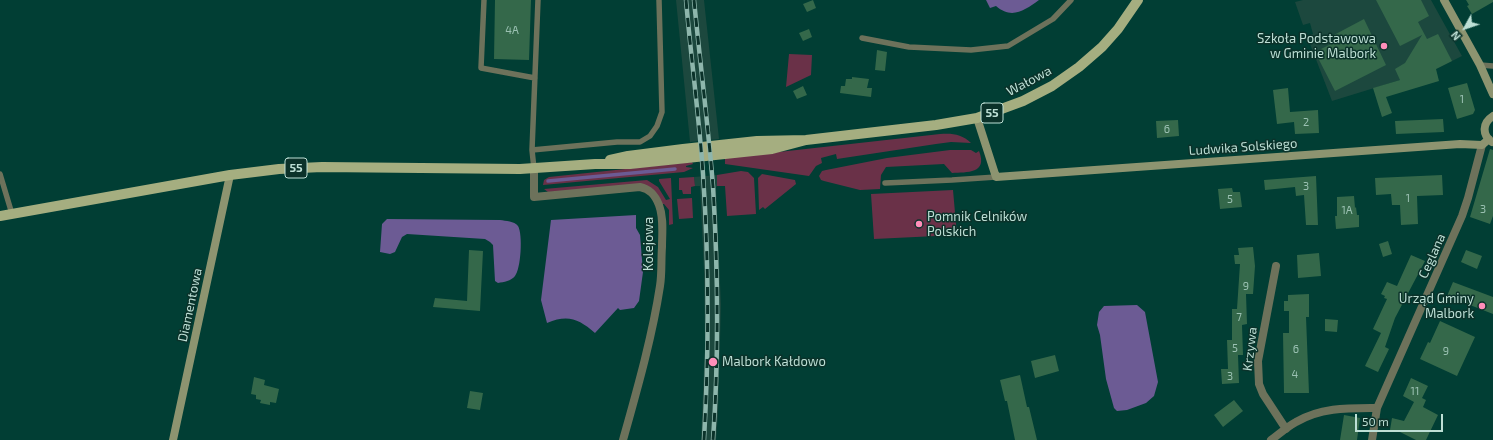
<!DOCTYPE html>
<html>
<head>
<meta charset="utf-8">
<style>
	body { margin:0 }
	#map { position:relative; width:1493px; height:440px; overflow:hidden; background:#013e34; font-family:"Exo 2",sans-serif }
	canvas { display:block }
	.north { position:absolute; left:1445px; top:8px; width:40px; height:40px; -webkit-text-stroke:3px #0b322a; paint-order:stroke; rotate:230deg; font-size:11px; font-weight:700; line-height:16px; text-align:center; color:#bddfd5 }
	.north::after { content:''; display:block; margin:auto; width:14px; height:18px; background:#bddfd5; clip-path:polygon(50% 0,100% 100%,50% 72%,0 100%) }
	.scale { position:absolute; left:1355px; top:414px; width:88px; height:18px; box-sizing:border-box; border:2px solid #bddfd5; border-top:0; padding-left:5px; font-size:12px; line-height:14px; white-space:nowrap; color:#bddfd5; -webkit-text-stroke:3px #0b322a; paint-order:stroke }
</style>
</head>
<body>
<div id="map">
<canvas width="1493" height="440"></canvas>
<div class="north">N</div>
<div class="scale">50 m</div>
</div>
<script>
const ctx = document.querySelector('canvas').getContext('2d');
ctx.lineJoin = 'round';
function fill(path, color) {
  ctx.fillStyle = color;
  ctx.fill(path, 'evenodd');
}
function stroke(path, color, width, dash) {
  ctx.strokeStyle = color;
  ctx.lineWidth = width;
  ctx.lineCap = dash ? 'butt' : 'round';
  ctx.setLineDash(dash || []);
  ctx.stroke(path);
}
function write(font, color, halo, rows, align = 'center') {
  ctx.font = font + ' "Exo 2",sans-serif';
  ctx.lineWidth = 3;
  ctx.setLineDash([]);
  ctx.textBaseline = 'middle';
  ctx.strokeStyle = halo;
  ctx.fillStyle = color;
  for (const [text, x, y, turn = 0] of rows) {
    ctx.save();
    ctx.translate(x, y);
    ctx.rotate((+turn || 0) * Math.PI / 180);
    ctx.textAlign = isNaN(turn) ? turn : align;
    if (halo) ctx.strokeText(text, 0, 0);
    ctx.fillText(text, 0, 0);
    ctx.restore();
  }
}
fill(new Path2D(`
	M676,0H704L719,139L690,142Z
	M1303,0H1431L1462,56L1436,69L1332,101L1307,36L1313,34L1310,23L1303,25L1295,2Z
	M717,175V186L716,187L721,305L718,414L716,440H701L705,344L704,271L700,186H695L694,177Z`), '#1c483e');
fill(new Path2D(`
	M789,54L812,55L811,75L786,87Z
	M940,134C952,133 962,134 971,143L951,142L936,144L837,159L836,154L821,158L822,163L816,166L809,176L725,164V158Z
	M950,150H971L976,153L979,151C988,174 967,172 952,173L944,164L886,167L881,175L880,189L860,190L824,181L821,180L819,176L822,171L826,170L887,158Z
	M692,162L693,164L686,166V167L693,168L684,172L543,185L544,180L549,177Z
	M741,171L748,172L754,178L756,214L727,216L725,186H717V175Z
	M762,174L795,180L796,184L765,209L763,207L759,210L758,178Z
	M694,177L695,186L691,187V194H683L682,190H679V178Z
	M671,178L673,224L669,225V210L664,204H661L650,188L548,192L544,189L647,180L658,187L666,200L670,199L659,181V179Z
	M953,190L957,235L874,239L871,194Z
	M692,198L693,218L679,219L677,199Z`), '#6a3148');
fill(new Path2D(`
	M986,0H1039C1025,10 1012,20 996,6L990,8Z
	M636,215V228L640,235L643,272L639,301L634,308L620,310L618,308L595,333C579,319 568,314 547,323L541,300L551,220Z
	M387,219L500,220C506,221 514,221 518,226C523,234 521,269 515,276C511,281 504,282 498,283L495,281L493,245L490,242L485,239L407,234L402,237L395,252L390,254L380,252L382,224Z
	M1137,305L1145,312L1158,382L1154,396L1146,403L1127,410L1117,411L1114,408L1106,379L1100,335L1097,325L1099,312L1104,306Z`), '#6c5b94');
stroke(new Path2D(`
	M548,181L675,169`), '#6c5b94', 3.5);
fill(new Path2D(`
	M495,0H531L529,60L494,59Z
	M813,0L816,8L807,12L803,4Z
	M1376,0H1421L1429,16L1418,22L1427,39L1438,34L1452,61L1436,69L1439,81L1386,97L1392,113L1382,117L1373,88L1400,80L1395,69L1405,63L1422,35L1400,46Z
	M1466,0H1493V2L1472,14L1467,6L1469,5Z
	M1364,19L1386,65L1335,91L1315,52L1335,42L1332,36Z
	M809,29L812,37L803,41L799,33Z
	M877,50L887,52L885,71L875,70Z
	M852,77L869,79L867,88H872L871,97L840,93L841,86H845L846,79H852Z
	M1467,83L1475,110L1473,114L1457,119L1448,88Z
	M803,86L807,95L797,99L793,91Z
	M1288,88L1290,112L1318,110L1319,133L1295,134L1294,122L1277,124L1273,90Z
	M1443,119L1444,132L1396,134L1395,121Z
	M1178,120L1179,136L1157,138L1156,121Z
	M1490,149L1493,150V216L1490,224L1470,217Z
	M1442,175L1443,195L1417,196L1418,224L1401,225L1400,205H1392L1391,194L1376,195L1375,178Z
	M1316,176L1318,225H1306L1304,195L1296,196L1295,187L1265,190L1264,180Z
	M1232,188L1233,192H1240L1242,207L1220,209L1218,189Z
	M1354,196L1355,208L1356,207L1357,215H1359V227L1336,229L1335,216H1337V197Z
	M1388,241L1392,254L1383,257L1379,244Z
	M1253,247L1255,266L1253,294H1246L1247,324L1242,325L1243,355H1238L1239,383L1222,384L1221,369H1228L1227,340H1232V309H1237L1240,264H1235L1234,255H1239L1238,248Z
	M469,250L483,251L480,311L433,307L435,298L467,301Z
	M1466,250L1482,256L1477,269L1461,262Z
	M1319,253L1321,276L1298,278L1297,255Z
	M1411,255L1425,261L1395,318L1385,347L1389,349L1378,372L1365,366L1381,333L1373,329L1387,299L1384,298L1385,296L1381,294L1387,282L1397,286Z
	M1453,282L1493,297V314L1447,296Z
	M1309,294V317H1306L1309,393H1284L1283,333H1289V311H1284V301H1288V295Z
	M1325,319L1338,320L1337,332L1325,331Z
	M1440,321L1475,337L1457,376L1420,359L1428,342L1430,343Z
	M1055,355L1059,371L1035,378L1031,361Z
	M1020,375L1027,407H1029L1037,440H1015L1007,401H1005L1000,380Z
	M254,377L265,380L264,385L279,389L276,403L270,402V405L260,403L261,400L256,399V395L251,394Z
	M1411,378L1428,386L1422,398L1426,400L1423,407L1438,415L1426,440H1416L1400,432L1390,430L1392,418L1404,421L1414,402L1403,396Z
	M470,391L483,393L480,410L467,408Z
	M1234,400L1243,411L1223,427L1214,415Z
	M1344,415L1360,418L1357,440H1340Z`), '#34684a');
stroke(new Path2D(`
	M484,0L481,68L535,78
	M862,38L909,47L971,50L1008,46L1053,19L1071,0
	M1480,65L1493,66
	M532,150L617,142H640L650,136L657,126L662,112L659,0
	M534,169L532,150L538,0
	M0,174L12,214
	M885,183L952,180L996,177`), '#6d725b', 5.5);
stroke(new Path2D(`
	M534,169V197L640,187C650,189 655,195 659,205C664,218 662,233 662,247C661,260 662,274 660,286C652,338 637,390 623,440
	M1276,266L1258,361L1259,384L1263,394L1286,429
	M1271,440C1279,434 1287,427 1296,422C1321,407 1349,408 1377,408
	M1372,440L1377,408L1462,216L1468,198L1482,145`), '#6d725b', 8);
stroke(new Path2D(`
	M1444,0L1480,65L1493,94
	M977,118L996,177L1460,144L1482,145L1489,139
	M1492,142C1482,135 1482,123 1493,116
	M173,440L230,175`), '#8d9470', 8);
stroke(new Path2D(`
	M610,160L628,156L683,149L757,141L806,140L936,125L977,118L1023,101L1052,86L1079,67L1102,47L1118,29L1138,0
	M0,216L230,175L279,169L322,167L520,169L595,164H630L772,149L806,140`), '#a5ae80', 10);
const rail = new Path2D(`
	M686,0C691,58 699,116 703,174C709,263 709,352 704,440
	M694,0C700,62 708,124 713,186C718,271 719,356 713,440`);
stroke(rail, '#8eb6ac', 4.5);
stroke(rail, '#0b322a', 3, [9]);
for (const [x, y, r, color] of [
	[1384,46,4,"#ff8eb9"],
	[919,224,4,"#ff8eb9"],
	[1482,306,4,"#ff8eb9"],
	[713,362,5,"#ff8eb9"]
]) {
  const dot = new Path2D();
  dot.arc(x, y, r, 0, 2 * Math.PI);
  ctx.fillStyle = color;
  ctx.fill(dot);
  stroke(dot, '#0b322a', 1.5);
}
write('11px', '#9bc1b2', null, [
	["4A",512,30],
	["1",1462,99],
	["2",1306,122],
	["6",1167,129],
	["3",1306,186],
	["1",1408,198],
	["5",1230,199],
	["3",1483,209],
	["1A",1347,210],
	["9",1246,286],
	["7",1239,317],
	["5",1235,348],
	["6",1296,349],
	["9",1446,351],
	["4",1295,374],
	["3",1230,376],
	["11",1415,391]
]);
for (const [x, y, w] of [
	[992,113,22],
	[296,168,22]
]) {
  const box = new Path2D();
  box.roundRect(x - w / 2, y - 10, w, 20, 3);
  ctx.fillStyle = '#0b322a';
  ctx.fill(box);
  stroke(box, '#bddfd5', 1);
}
write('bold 12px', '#bddfd5', null, [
	["55",992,113],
	["55",296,168]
]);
write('13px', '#bddfd5', '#0b322a', [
	["Szkoła Podstawowa",1376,39],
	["w Gminie Malbork",1376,54],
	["Pomnik Celników",927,217,"left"],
	["Polskich",927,232,"left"],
	["Urząd Gminy",1474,299],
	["Malbork",1474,314],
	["Malbork Kałdowo",722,362,"left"]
], 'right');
write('13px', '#bddfd5', '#0b322a', [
	["Wałowa",1029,81,-28],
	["Ludwika Solskiego",1243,147,-4],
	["Kolejowa",649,244,-90],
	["Ceglana",1432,256,-66],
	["Diamentowa",190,305,-78],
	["Krzywa",1250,349,-83]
]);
</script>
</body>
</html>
